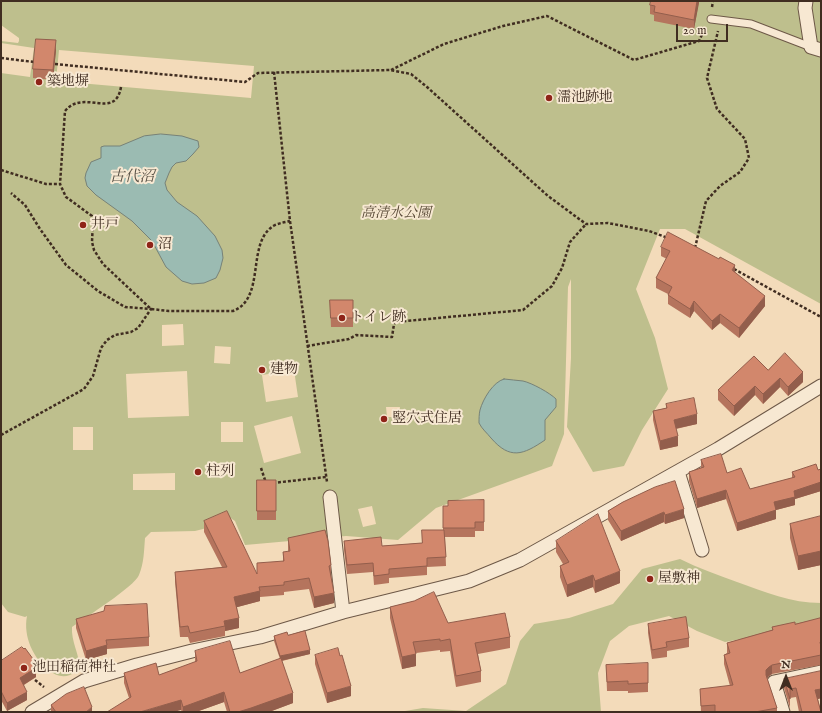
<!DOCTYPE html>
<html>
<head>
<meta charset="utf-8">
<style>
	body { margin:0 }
	#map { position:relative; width:822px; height:713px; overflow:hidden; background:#f3dbba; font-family:"IM FELL English",serif }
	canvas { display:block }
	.frame { position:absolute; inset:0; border:2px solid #402d21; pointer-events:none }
	.north { position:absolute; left:766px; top:657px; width:40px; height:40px; -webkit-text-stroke:3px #f7e8d2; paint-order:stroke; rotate:0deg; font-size:11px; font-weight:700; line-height:16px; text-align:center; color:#402d21 }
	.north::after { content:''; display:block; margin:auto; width:14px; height:18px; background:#402d21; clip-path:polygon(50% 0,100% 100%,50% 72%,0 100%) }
	.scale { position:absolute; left:676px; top:24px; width:52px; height:18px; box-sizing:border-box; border:2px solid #402d21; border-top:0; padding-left:5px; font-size:12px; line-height:14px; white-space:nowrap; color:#402d21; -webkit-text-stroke:3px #f7e8d2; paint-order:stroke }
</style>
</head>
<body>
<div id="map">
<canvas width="822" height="713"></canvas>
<div class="frame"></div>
<div class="north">N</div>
<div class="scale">20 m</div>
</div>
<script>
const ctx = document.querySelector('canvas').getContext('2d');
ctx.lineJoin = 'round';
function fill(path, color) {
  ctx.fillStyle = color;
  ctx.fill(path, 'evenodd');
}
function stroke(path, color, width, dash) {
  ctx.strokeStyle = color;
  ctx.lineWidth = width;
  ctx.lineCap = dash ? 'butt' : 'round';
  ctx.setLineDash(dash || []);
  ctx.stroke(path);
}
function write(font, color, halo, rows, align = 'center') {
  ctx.font = font + ' "IM FELL English","Noto Serif JP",serif';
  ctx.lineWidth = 4;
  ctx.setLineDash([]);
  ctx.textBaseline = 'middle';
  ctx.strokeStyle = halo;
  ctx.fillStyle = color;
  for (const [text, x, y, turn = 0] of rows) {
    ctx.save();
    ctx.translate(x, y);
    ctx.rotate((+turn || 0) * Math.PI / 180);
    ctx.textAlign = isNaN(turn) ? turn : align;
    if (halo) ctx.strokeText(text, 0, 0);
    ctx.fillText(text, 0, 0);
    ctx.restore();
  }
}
fill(new Path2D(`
	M1,1H821V304L685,229H660L636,289L655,338L668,389L642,430L624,466L593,472L567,427L571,358V279L568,287L564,434L552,466L436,508L398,540L346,536L245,545L235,521L229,517L203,529L195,531L151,532L145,538C144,551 144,563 139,575C134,587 86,617 72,627C71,641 79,654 80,668C77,670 73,674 70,675C62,678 55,675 50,671C33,659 23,636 27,616L25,617L8,612L1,603V73L30,77L34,48L1,43V41L18,43L19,41V38L1,25ZM59,50L254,66L251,98L56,81ZM183,324L184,345L162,346V325ZM215,346L231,347L230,364L214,363ZM294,370L298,397L266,402L262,375ZM187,371L189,416L128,418L126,374ZM386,407H400L399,417H387ZM292,416L301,453L264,463L254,426ZM221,422H243V442H221ZM73,427H93V450H73ZM175,473V490H133V474ZM372,506L376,524L363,527L358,509Z
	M680,559C698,568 718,575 737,582C765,592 791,603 821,603V619L810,626L725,642L697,631L669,616L629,626L610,641L598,673L601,712H399L423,708L466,711L506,684L520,641L534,624L569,618L613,604L642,569Z`), '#bebf8d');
const water = new Path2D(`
	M161,134L182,136L198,141L199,147L193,154L186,161L176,163L172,167L169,173L165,183L167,190L177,202L197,216L215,236L222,250L223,258L220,270L216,278L204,283L192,284L182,281L166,267L152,241L132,221L96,195L87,186L85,178L86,173L91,162L101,158V147L104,146H120L144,136Z
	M504,379C510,380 517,380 523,381C532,383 550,393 556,399V407L545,420V440C523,455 510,460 491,438C487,433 482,429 479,423C479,419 479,414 480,410C483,399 493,382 504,379Z`);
fill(water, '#9bbbb2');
stroke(water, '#778278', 1);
const service = new Path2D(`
	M711,19L751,24L811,47`);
const minor = new Path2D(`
	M806,1L805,8L811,47L821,50
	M678,472L702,550
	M330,497L343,612
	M32,712L84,681L137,665L192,651L260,637L343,612L469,581L520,560L718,449L821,386
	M783,712L774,682L821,672`);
stroke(service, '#6d5847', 9);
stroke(minor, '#6d5847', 15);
stroke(new Path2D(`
	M712,7L713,1
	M1,58L34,62
	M55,64L245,82L258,73L390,70L411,74L427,87L548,196L586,224L608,223L649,231L668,238
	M391,70L444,44L503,26L547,16L634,60L699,41L705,28
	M274,72L290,221L327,482
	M121,87C115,121 84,88 65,111L60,184L66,197L92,216L93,220L92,242L94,250L103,264L151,309L169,311H233C267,298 245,241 275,225C280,223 285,222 290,221
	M1,170L46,184H60
	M695,248L706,201L720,186L740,172L749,158L745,139L717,109L707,78L718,31
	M734,269L821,317
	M307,346L349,339L356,335L392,337L394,324L396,322L523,310L552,286L562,268L570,242L586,224
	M1,435L84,389L93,376L101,348L107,340L115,335L131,332L138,328L151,309L125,307L98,291L66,265L40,229L25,205L11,193
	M261,468L266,483
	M273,483L326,477
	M35,680L44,687`), '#402d21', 2.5, [3, 2]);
stroke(service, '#f7e8d2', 7);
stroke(minor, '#f7e8d2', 13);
fill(new Path2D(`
	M699,1L694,29L654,21V15L650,14V5Z
	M56,50L53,80L33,78V69Z
	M661,247L735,272L765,306L739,338L720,323L712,330L694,311L690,318L668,304V294L656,288V278L667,259L661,256Z
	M330,300L353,318V327H331Z
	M768,370L803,382L788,396L780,387L763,404L755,395L734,416L718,400V390Z
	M666,404L697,424L676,429L678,446L660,450L653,420V411L666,408Z
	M701,460L727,473L750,489L792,478V472L818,470L821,469V491L795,499V505L776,510V519L737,531L726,499L697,508L689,481V472L701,468Z
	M257,480H276V520H257Z
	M484,500V531H475V537H445L446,566L427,567V575L389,578V583L374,585L373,572L347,574L344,550V541L382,546L422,543L443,530V506H448Z
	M623,502L684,518L665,524L664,522L621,541L608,520V511Z
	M821,516V565L798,570L790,538V524Z
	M204,521L257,574L283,561V552H288V538L331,565V575L334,603L314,608L309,589L284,592V595L260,597V601L237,607L239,628L225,631V636L190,643L188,637H180L175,582V572L222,567L204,532Z
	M556,541L620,583L595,593L593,587L567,597L560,577V566L563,564L556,552Z
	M390,607L448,623L510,637V648L478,654L481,671V682L456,687L450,651L440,652V650L416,653V666L402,669L390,618Z
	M821,618V665L772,674L769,676L767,678L777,708V712H701L700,689L730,686L724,664V655L727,653V643L772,630V627L795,624Z
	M76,619L149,637V646L107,649V654L86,660L76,628Z
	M648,624L689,638V647L667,651V657L652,659L648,633Z
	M288,635L310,654L282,661L293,703L269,712H227L224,702L196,712H182L181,710L129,698L124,683V673L159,675L195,662V651L240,673L280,659L274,641V636Z
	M315,655L351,696L327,703L315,664Z
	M1,661L36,663V677L24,685L27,700L7,711L1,700Z
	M606,665L648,683V692L628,693V691H607Z
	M821,671V698L818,699L821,712H799L796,697L790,698V708L784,688V679Z
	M51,705L92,712H51Z`), '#b5745d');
fill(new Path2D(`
	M697,1H699V3L694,29V20Z
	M56,40V50L53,80V70Z
	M735,265V274L732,270Z
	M765,296V306L739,338V328Z
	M694,301V311L690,318V309Z
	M720,314V323L712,330V321Z
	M803,372V382L788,396V387Z
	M780,378V387L763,404V394Z
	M755,386V395L734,416V406Z
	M697,414V424L674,429V420Z
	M678,436V446L660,450V441Z
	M821,482V491L795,499V505L776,510V519L737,531V523L794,491Z
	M726,490V499L697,508V499Z
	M684,509V518L665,524V515Z
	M664,512V522L621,541V531Z
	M821,551V565L798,570V556Z
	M620,571V583L595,593V581Z
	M593,575V587L567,597V585Z
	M260,591V601L234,608V597Z
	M334,593V603L314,608V597Z
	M239,618V628L225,631V626L224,621Z
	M107,645V654L86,660V651Z
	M310,650V654L280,661V656Z
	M416,654V666L402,669V657Z
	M36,663V677L20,687V678L33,665Z
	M772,665V674L769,676L766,680V670L769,667Z
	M351,686V696L327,703V693Z
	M821,689V698L815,700V690Z
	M27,692V700L7,711V703Z
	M224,692V702L196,712H183V707Z
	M293,693V703L269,712H238Z
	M181,700V710L174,712H140Z
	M92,707V712H86Z`), '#935e4c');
const building = new Path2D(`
	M651,1H697L694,20L654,12L655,6L650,5Z
	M36,39L56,40L53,70L33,69Z
	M668,232L719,259L720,257L735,265L732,270L765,296L739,328L720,314L712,321L694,301L690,309L668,295L672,287L656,278L670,251L661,247Z
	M330,300H353V318H331Z
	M785,353L803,372L788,387L780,378L763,394L755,386L734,406L718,390L754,356L768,370Z
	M694,398L697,414L674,420L678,436L660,441L653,411L667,408L666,404Z
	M721,454L727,473L741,468L750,489L795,477L792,472L816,464L818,470L821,469V482L794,491L795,497L774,502L776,510L737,523L726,490L697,499L689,472L704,467L701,460Z
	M257,480H276V511H257Z
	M675,481L684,509L665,515L664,512L621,531L608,511L623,502L655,487Z
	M484,500V522H475V528H443V506H448V501Z
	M227,511L257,574V563L284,561L283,552L290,551L288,538L325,530L328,541L331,565L329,566L334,593L314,597L309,578L284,582V585L259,587L260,591L234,597L239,618L224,621L225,626L190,633L188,626L180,627L175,572L227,567L204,521Z
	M598,514L620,571L595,581L593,575L567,585L560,566L569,562L556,541Z
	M821,516V551L798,556L790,524Z
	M422,530H444L446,557L427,558V566L389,569V574L374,576L373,563L347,565L344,541L381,537L382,546L422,543Z
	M434,592L448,623L505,613L510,637L475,643L481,671L456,676L450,639L440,641V639L413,642L416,654L402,657L390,607L414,601Z
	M147,604L149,637L106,640L107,645L86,651L76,619L104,611L105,606Z
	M686,617L689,638L666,642L667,647L652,650L648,624Z
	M821,618V642H820L821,647V655L772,665L769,667L766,670V675L777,708L755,712H715V705L701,706L700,689L733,685L724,655L730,653L727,643L773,630L772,627L795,622V624Z
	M305,631L310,650L280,656L274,636L287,632L288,635Z
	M230,641L240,673L281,658L293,693L251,708L238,712H230L224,692L183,707L181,700L140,712H107L131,697L124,673L156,663L159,675L197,661L195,651Z
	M22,647L24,649L25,648L36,663L33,665L36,668L20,678L27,692L7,703L1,691V661Z
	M338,648L340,656L342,655L351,686L327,693L315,655Z
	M648,663V683L628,684V681L607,682L606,665Z
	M821,671V689L815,690L821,712H802L796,688L790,689V699L784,679Z
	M84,687L92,707L86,712H56L51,705L66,694Z`);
fill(building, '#d2876c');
stroke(building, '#935e4c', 1);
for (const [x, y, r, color] of [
	[39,82,4,"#8f2418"],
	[549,98,4,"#8f2418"],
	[83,225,4,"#8f2418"],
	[150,245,4,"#8f2418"],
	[342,318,4,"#8f2418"],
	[262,370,4,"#8f2418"],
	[384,419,4,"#8f2418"],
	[198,472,4,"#8f2418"],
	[650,579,4,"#8f2418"],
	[24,668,4,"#8f2418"]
]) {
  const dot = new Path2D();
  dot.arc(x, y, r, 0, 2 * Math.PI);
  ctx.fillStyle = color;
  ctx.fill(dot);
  stroke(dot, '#f7e8d2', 1.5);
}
write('14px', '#402d21', '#f7e8d2', [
	["築地塀",47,82],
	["濡池跡地",557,98],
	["井戸",91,225],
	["沼",158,245],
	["トイレ跡",350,318],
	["建物",270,370],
	["竪穴式住居",392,419],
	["柱列",206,472],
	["屋敷神",658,579],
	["池田稲荷神社",32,668]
], 'left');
write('italic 14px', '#594a37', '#f7e8d2', [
	["高清水公園",396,214]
]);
write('italic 15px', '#575045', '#f7e8d2', [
	["古代沼",132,178]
]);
</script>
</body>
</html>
